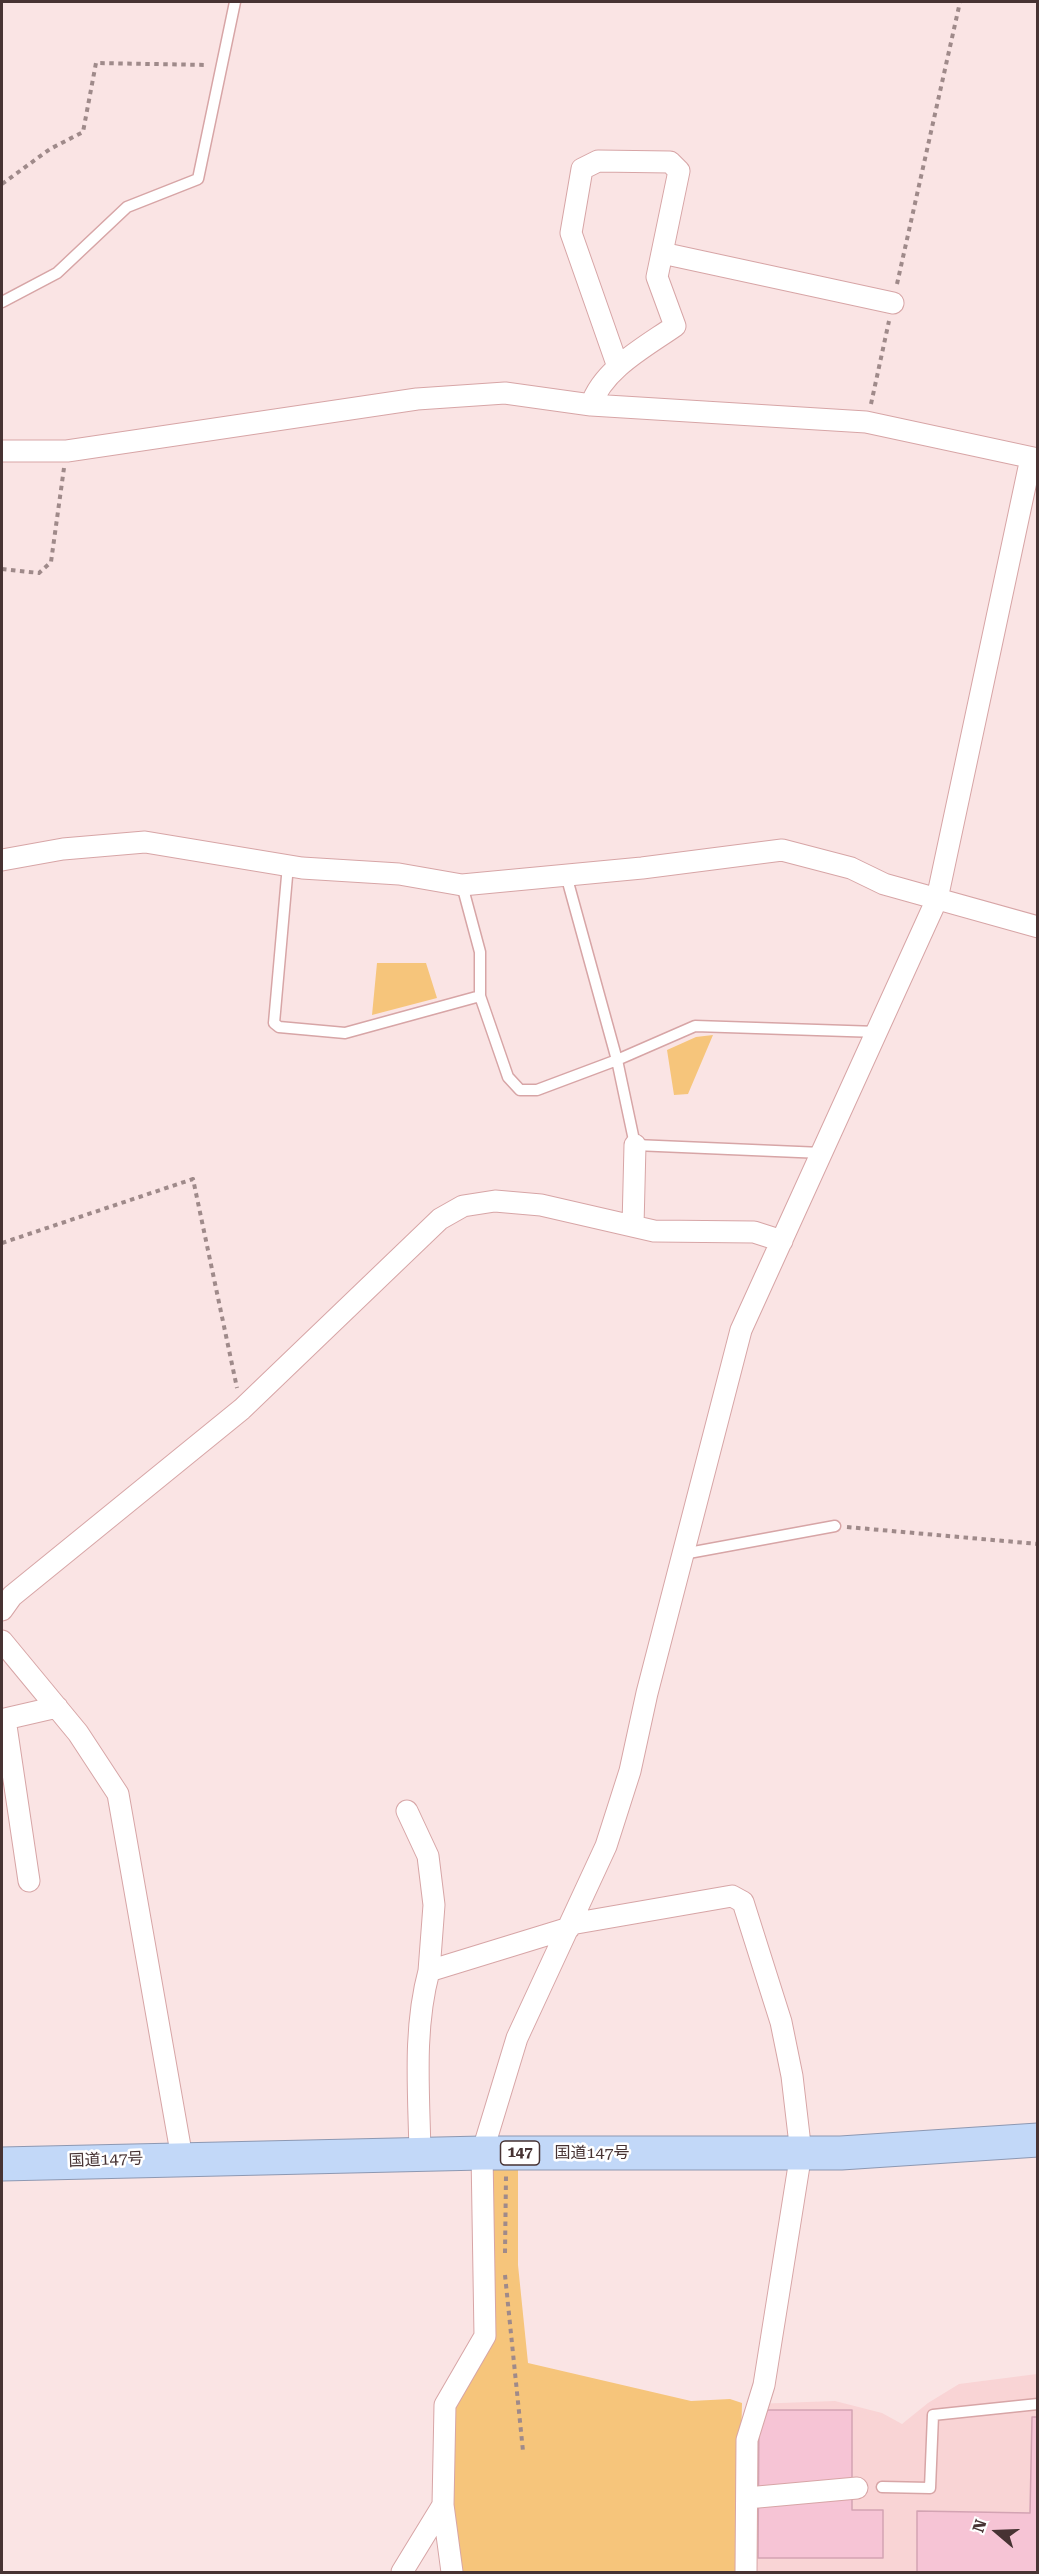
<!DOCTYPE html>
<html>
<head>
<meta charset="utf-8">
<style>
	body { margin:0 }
	#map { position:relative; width:1039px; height:2574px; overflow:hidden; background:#fae4e4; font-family:"Roboto Serif",serif }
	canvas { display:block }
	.frame { position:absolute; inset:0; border:3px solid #473333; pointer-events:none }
	.north { position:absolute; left:967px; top:2502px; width:60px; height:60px; -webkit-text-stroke:4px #fff; paint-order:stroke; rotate:289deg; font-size:16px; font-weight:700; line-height:24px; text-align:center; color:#473333 }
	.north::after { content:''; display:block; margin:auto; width:21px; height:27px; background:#473333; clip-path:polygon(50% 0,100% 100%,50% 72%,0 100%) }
</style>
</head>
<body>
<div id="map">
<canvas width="1039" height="2574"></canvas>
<div class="frame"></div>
<div class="north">N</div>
</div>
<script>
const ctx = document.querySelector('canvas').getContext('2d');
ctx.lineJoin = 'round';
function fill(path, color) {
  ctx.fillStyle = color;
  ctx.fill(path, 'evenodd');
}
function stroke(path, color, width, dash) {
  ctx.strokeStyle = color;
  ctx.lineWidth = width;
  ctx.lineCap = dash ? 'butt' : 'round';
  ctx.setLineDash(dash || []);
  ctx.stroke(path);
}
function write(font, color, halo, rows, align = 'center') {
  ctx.font = font + ' "Roboto Serif","Noto Sans JP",serif';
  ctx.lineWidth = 5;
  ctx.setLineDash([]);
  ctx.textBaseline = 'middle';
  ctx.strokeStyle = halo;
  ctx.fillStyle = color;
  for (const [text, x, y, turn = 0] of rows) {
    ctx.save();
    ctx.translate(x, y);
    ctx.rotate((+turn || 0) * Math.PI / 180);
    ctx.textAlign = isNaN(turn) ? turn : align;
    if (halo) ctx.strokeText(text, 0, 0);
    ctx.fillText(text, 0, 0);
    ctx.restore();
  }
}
fill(new Path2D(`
	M1037,2374V2572H755L753,2404L835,2401L882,2413L902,2424L928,2403L959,2384Z`), '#f9d4d5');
fill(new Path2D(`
	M377,963H426L437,998L372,1015Z
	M713,1035L688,1094L674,1095L667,1050L696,1037Z
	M518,2166V2265L528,2363L691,2401L730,2399L742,2403L738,2572H461L451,2505L453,2405L493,2333L491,2167Z`), '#f6c57b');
const building = new Path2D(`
	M759,2410H852V2510H883V2558H758Z
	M1032,2417H1038V2572H917V2511L1030,2513Z`);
fill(building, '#f6c4d5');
stroke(building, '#d3a3b3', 1.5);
const service = new Path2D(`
	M2,302L57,273L127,207L198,179L235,2
	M288,865L274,1023L279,1027L345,1033L480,996
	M566,875L617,1060L635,1145L822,1153
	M462,885L480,952V996L508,1077L520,1090H537L617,1060L695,1026L878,1032
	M683,1554L835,1526
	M882,2487L930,2488L933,2415L1038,2404`);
const minor = new Path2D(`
	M662,253L893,303
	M591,405C603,369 645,347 675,326L657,277L679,171L670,162L598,161L582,169L571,233L618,367
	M2,451H67L417,399L505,393L591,405L866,422L1038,459
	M2,860L63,849L145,842L302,868L399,874L462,885L642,868L782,850L851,868L884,884L1038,927
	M633,1226L635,1145
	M2,1610L12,1596L242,1409L440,1219L463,1206L495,1201L541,1205L654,1231L754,1232L782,1241
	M2,1641L78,1733L118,1794L182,2158
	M407,1811L428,1856L434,1905L429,1971L569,1928
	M29,1881L5,1719L57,1707
	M571,1924L732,1896L743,1902L781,2022L792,2076L801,2153L764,2385L747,2440L746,2572
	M420,2154C419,2093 413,2030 429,1971
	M747,2498L857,2488
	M402,2572L443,2505
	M452,2572L443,2505L445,2405L485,2336L482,2153L517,2038L606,1846L630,1771L647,1693L741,1330L937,899L1031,458`);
const trunk = new Path2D(`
	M2,2164L482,2153H841L1038,2140`);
stroke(service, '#d7a5a6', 13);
stroke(minor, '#d7a5a6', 23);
stroke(trunk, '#8d98b2', 35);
stroke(new Path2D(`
	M2,184L50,149L83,132L96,63L208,65
	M897,284L960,2
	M871,404L889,321
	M2,569L39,573L51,562L64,468
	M2,1243L193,1179L237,1388
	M847,1527L1038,1544
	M505,2253L506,2176
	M505,2275L523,2451`), '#9f8a8a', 4, [4.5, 4.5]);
stroke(service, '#fff', 10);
stroke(minor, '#fff', 21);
stroke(trunk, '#c2d8f8', 33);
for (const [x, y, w] of [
	[520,2153,39]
]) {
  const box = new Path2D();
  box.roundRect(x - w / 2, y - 12, w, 24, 4.5);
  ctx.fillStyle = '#fff';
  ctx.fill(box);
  stroke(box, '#473333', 1.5);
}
write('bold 15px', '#473333', null, [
	["147",520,2153]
]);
write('16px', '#473333', '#fff', [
	["国道147号",592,2153],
	["国道147号",106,2160,-2]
]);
</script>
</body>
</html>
